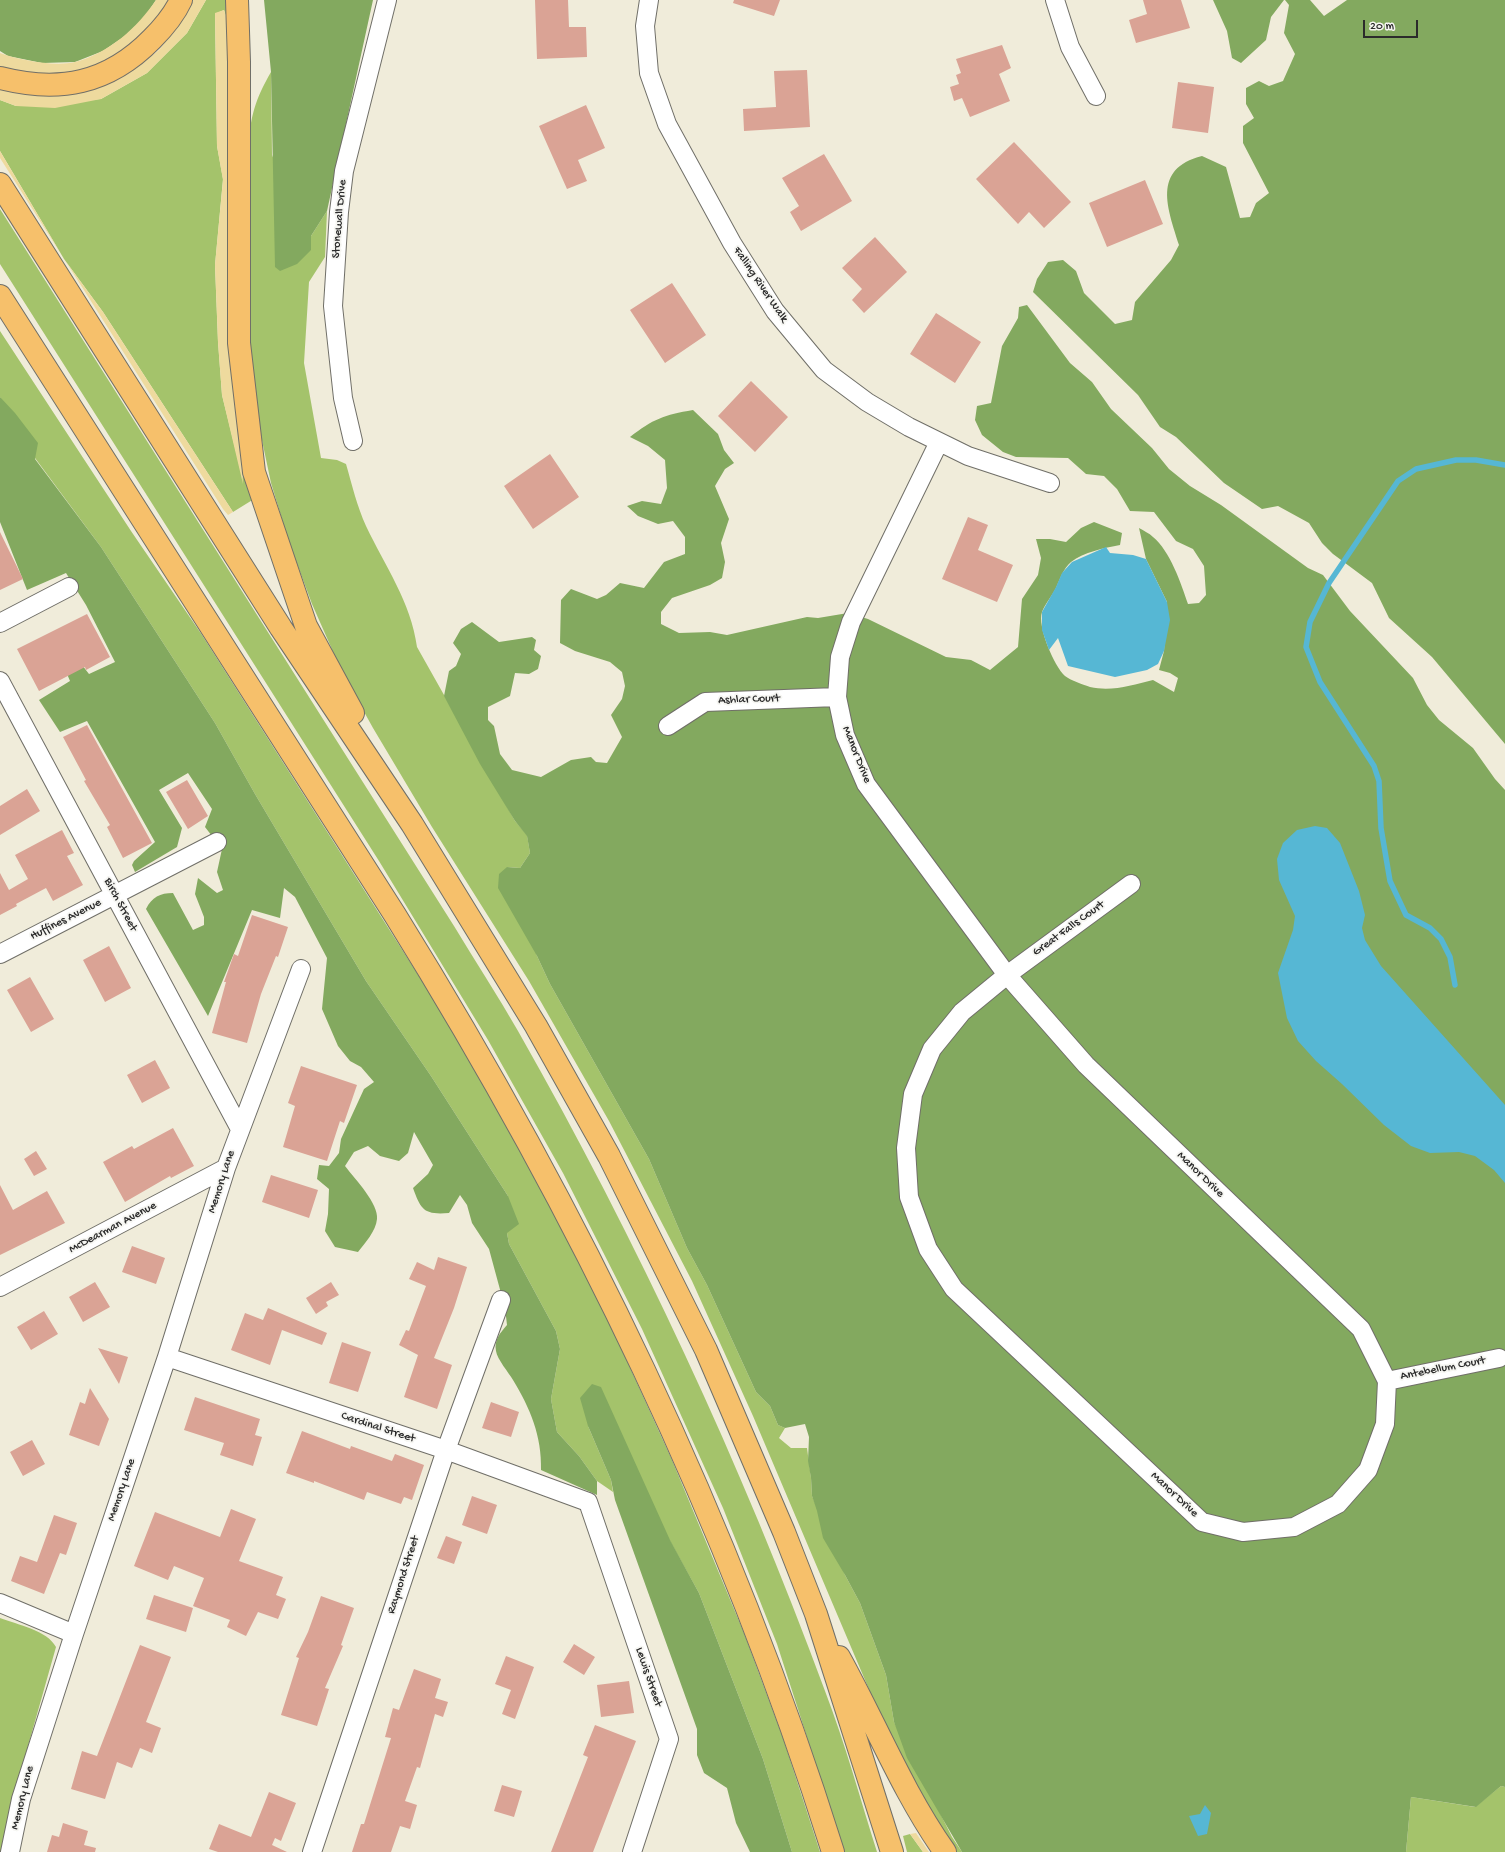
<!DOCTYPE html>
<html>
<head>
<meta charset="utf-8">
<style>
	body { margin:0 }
	#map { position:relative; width:1505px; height:1852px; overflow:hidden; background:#f0ecda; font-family:"Gochi Hand",sans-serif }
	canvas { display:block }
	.scale { position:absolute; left:1363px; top:20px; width:55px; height:18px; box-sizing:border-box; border:2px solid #2b2b2b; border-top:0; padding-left:5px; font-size:12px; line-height:14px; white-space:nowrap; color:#2b2b2b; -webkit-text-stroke:3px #f6f6f2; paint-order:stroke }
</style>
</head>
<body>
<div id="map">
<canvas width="1505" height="1852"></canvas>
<div class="scale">20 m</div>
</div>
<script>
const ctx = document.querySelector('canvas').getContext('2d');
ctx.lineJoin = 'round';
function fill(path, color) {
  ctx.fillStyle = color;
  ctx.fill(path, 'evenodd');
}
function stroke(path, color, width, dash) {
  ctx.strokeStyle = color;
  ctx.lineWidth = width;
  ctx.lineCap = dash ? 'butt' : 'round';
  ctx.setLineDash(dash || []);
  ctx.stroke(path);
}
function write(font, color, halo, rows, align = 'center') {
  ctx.font = font + ' "Gochi Hand",sans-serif';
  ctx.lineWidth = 3.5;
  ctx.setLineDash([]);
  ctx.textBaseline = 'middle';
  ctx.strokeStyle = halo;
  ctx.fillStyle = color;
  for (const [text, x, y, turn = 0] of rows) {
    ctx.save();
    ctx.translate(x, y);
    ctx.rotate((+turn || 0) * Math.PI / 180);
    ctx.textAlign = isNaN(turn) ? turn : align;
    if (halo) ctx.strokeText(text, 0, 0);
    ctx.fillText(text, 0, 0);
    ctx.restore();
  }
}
fill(new Path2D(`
	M206,0H226L228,22L224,10L215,14L217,146L223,179L215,265L218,342L222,395L243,480L237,409L254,499L233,512L103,312L64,259L0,151V100L16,106L101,99L147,73L187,33Z
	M271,72L272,155L311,250V236L327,211L325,257L309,282L304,363L321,458L337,460L346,464C352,485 357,506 366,526C385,566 411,602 417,647L515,821L527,835L530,853L520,868L507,867L537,956L550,984L649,1159L687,1248L707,1285L756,1392L770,1406L778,1425L785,1428L779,1438L791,1448H807L811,1478L812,1496L845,1575L860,1603L886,1675L894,1722L952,1837L962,1852H952L893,1746L753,1416L692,1281L609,1121L529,981L432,827L373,728L342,672L312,604L289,542L271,483L259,426L249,348L248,147C251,115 255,100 271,72Z
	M0,209L454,926C475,961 498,996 518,1031C638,1242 741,1463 825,1691C845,1743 860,1798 877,1852H844L777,1644L723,1508L642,1329L563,1173L488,1040L379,861L0,264Z
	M0,331L131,531L202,635L450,1025L512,1136L555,1215L617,1339L672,1460L744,1633L783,1738L820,1852H792L763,1759L699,1593L670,1541L588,1426L611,1480L613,1492L597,1481L579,1456L557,1432L551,1399L560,1349L556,1331L509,1244L507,1233L508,1196L431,1076L366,981L255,794L215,723L101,547L35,458L0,397Z
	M0,1618C18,1625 47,1630 56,1647L17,1785L2,1852H0Z
	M1501,1786L1505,1787V1852H1406L1411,1797L1475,1807Z
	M910,1834L923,1852H907L903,1836Z`), '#a4c36b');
fill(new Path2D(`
	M0,0H156L144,18L125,36L103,51L75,62L42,63L8,56L0,51Z
	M264,0H373L327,211L311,236V250L297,264L280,271L275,267L271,72Z
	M1213,0H1284L1271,17L1266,40L1241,63L1232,58L1227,31Z
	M1285,0H1310L1324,16L1347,0H1505V744L1432,657L1389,618L1372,583L1333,554L1322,543L1309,523L1278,506L1262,509L1224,483L1176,437L1160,427L1138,395L1033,292L1037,279L1048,262L1063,260L1076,271L1084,293L1115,324L1132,320L1135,302L1171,260L1179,245C1168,209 1151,169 1202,156L1226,167L1240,218L1250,217L1256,203L1269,193L1243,143V126L1254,118L1246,104V88L1259,81L1269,86L1283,81L1295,54L1284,33L1289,5Z
	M1027,305L1070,363L1092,382L1111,409L1152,448L1169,469L1190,486L1221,505L1308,568L1323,575L1350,611L1413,678L1427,705L1439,720L1473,748L1495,779L1505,790V1787L1501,1786L1476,1807L1411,1797L1406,1852H962L907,1758L894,1722L886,1675L860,1603L845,1575L823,1538L817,1511L812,1496L811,1478L808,1461L809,1437L805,1424L785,1428L778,1425L770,1406L756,1392L707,1285L687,1248L649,1159L550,984L537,956L498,888L499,874L507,867L520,868L530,853L527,836L515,821L480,764L444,696L449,671L456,666L461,654L453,643L461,629L472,622L499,642L532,637L536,640L534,650L541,656L538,669L529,674L515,673L510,696L488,707V720L494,726L500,754L512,770L541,777L571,760L591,757L596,762L607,763L622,737L611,715L622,699L625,686L622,672L610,662L575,651L560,643L561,600L571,589L597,599L606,595L620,583L644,588L664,562L685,554V537L673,521L658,524L638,516L627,506L642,501L661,504L667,488L665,460L648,446L630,437C653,419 664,415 693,410L718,434L724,450L734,463L725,469L715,486L729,519L721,543L725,562L722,578L710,585L672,598L661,612V624L679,633L710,632L727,635L807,617L818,618L848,613L868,619L946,657L971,660L990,670L1018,647L1022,599L1038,575L1041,558L1036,539H1050L1066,542L1081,528L1094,522L1122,533L1120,545C1104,548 1084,552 1071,562C1063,569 1060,579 1056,588C1052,596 1045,604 1042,612C1037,626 1054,666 1065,676C1070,680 1084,685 1090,687C1112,692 1132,685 1153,680L1174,692L1178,678L1170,673L1159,670L1164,651L1167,602L1146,559L1139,528C1144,531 1149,533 1153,537C1170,551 1181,583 1188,604L1199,603L1206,595L1204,566L1193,549L1176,541L1154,512L1130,511L1117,489L1104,476L1086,474L1068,458L1016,457L1003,452L982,435L975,420L977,406L991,403L1002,346L1018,318L1019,307Z
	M0,397L15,413L38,443L35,459L101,547L215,723L255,794L366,981L431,1076L508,1196L519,1224L507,1233L509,1244L556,1331L560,1349L551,1399L557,1432L579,1456L597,1481V1495L541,1470C542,1436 530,1408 513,1380C509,1373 497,1359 496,1351C494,1340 500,1333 507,1325L505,1308L489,1249L472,1223L467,1205L460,1195L449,1213C424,1215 421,1210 413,1188L428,1174L433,1165L414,1132L408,1153L399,1161L380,1156L368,1146L354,1152L345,1166C355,1179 379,1204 377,1219C376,1231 365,1243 358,1252L335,1247L325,1231L328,1214L329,1189L317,1179L319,1165L329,1166L339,1153L341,1139L364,1089L374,1082L361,1067L350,1061L338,1046L322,1009L327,958L295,897L284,888L280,918L252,910L208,1016L146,909C152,897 160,893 173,893L193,930L204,925V917L195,894L198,878L217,893L223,890L217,872L222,849L205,827L212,809L188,773L159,790L182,828L177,847L135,872L132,865L134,861L155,842L87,721L60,732L39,700L70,681L54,643L62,639L89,674L115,662L86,605L66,573L27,590L0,522Z
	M592,1384L601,1387L670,1540L699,1593L763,1759L792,1852H750L736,1823L727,1788L704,1773L697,1755V1729L615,1500L611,1480L588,1426L580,1398Z`), '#83a95f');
fill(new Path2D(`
	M156,0H169C155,21 136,43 113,57C81,76 36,78 0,67V53C19,60 55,67 75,62C109,53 137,28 156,0Z
	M193,0H206L187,33L147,73L101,99L55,108L16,106L0,100V87L96,85L136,68L159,50L186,15Z
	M224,10L228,22L237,409L243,484L222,395L218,342L215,265L223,180L217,146L215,13Z
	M0,151L64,259L103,312L233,512L228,515L223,509L0,158Z
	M916,1833L929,1852H923L910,1834Z`), '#eeda9e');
fill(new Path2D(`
	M1106,547L1110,553L1133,555L1146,559L1167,602L1170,620L1164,651L1158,664L1147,670L1115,677L1068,666L1058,638L1049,650L1042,630V612L1056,587L1062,573L1072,562Z
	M1315,826L1327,828L1340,843L1359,891L1365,915L1362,928L1365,940L1381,966L1505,1105V1183L1494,1170L1475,1156L1459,1152L1430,1153L1411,1146L1384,1125L1342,1084L1316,1061L1298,1041L1287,1018L1278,973L1293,930L1295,916L1279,880L1277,859L1283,843L1297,830Z
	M1205,1805L1211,1813L1207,1834L1198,1836L1189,1816L1200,1814Z`), '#56b7d4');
stroke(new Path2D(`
	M1455,985L1450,957L1441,939L1430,928L1406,915L1390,881L1381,828L1379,781L1374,766L1320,682L1306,647L1310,622L1329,583L1398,481L1416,469L1456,460H1476L1505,465`), '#56b7d4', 5.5);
fill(new Path2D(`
	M535,0H568L569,27H586L587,57L537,59Z
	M734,0H780L774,16L733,3Z
	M1143,0H1181L1190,28L1136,43L1129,20L1147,14Z
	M1002,45L1011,68L999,74L1010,101L970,117L962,98L954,101L950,87L959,84L956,75L961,73L956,59Z
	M807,70L810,127L744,131L743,109L776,107L774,71Z
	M1178,82L1214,87L1208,133L1172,128Z
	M586,105L605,148L578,160L587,181L567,189L539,126Z
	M1014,142L1071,202L1044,228L1029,212L1018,224L976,179Z
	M824,154L852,201L801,231L790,212L799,206L782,178Z
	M1145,180L1163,224L1107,247L1089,203Z
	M875,237L907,272L864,313L852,300L862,289L842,268Z
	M672,283L706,335L665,363L630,310Z
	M936,313L981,342L955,383L910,354Z
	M751,381L788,417L755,452L718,416Z
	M550,454L579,497L533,529L504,486Z
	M968,517L988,525L978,550L1013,565L997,602L942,579Z
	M0,532L23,579L0,590Z
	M87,614L110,657L86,670L85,667L39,691L17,649Z
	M87,725L152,843L123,858L107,827L110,825L84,781L86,780L63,737Z
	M187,780L208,816L188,829L166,792Z
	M27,789L40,811L0,835V806Z
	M62,830L74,853L67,856L83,885L53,901L46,888L16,904L17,906L0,915V873L9,890L28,879L15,855Z
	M252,915L288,927L278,957L276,956L261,994L247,1043L212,1033L226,982H224L234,954L238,956Z
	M109,946L131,988L105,1002L83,960Z
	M30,977L54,1019L31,1032L7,990Z
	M155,1060L170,1088L142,1103L127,1075Z
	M301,1066L357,1085L344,1123L340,1121L327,1161L283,1147L295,1106L288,1103Z
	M173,1128L194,1166L171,1178L170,1176L125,1202L103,1162L132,1146L134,1149Z
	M36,1151L47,1169L34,1176L24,1159Z
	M271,1175L318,1190L309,1218L262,1202Z
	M0,1185L13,1210L47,1191L65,1223L0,1255Z
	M132,1246L165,1258L156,1284L122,1272Z
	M438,1257L467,1267L454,1308L434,1358L452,1365L437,1409L404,1397L418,1355L399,1345L406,1330L409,1331L426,1286L409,1279L417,1262L434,1270Z
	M95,1282L110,1307L83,1322L69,1297Z
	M331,1282L339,1295L326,1302L328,1306L316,1314L306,1298Z
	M268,1308L327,1333L322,1345L282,1330L270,1365L231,1350L245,1313L263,1320Z
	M44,1311L58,1334L31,1350L17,1327Z
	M342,1342L371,1352L358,1392L329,1383Z
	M98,1348L128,1357L119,1384Z
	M90,1388L109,1419L99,1446L69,1435L80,1402L85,1404Z
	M195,1397L260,1419L255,1435L262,1437L253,1466L220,1455L224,1443L184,1430Z
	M491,1402L519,1412L511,1437L482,1428Z
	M302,1431L350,1449L351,1446L392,1461L395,1454L424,1465L412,1500L404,1497L401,1504L367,1492L364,1500L314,1481V1483L286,1473Z
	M32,1440L45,1464L23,1476L10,1452Z
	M472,1496L497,1505L487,1534L462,1525Z
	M231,1509L256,1519L239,1561L283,1577L276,1595L286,1599L278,1619L258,1612L246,1636L227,1627L230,1620L193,1606L204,1578L174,1566L168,1580L134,1566L155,1512L220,1537Z
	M54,1515L77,1523L66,1555L60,1553L44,1594L11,1581L20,1556L37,1562Z
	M446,1536L462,1542L454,1564L437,1558Z
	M154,1595L193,1608L186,1632L146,1619Z
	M321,1596L354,1608L341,1645L343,1646L325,1688L329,1689L317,1726L281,1715L299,1658L296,1657L308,1632Z
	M574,1644L595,1657L584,1675L563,1662Z
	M140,1645L171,1657L146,1722L161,1728L152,1753L140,1748L132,1768L117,1762L105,1799L71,1789L82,1751L97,1756Z
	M506,1656L534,1667L515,1719L502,1714L511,1690L495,1684Z
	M414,1669L441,1679L435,1698L448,1702L443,1717L435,1714L420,1768L417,1767L405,1801L417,1805L410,1829L400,1826L391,1852H352L361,1824H364L391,1738L385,1737L393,1708L399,1710Z
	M629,1681L634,1713L601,1717L597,1685Z
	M595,1725L636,1741L593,1852H551L588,1757L583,1755Z
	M502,1785L522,1791L514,1817L494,1811Z
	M269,1792L296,1803L281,1841L275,1838L272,1845L287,1852H218L209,1849L219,1824L251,1837Z
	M63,1823L88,1831L84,1845L96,1848L95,1852H47L52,1835L59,1837Z`), '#daa395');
const street = new Path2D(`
	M649,0L645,26L649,73L667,124L732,243L775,311L824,370L867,402L909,427L968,456L1050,483
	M1055,0L1070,47L1096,96
	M353,441L343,398L333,306L339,212L344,171L387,0
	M939,442L851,622L840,657L837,697L845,735L866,784L1007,975L1086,1065L1361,1329L1387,1381L1385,1424L1368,1470L1338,1504L1294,1527L1243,1532L1202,1522L954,1289L928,1249L909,1197L906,1148L913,1094L932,1049L962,1012L1007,975L1131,884
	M0,623L69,587
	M0,681L240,1129
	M668,726L705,702L837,697
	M0,954L217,842
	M0,1287L226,1168
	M167,1357L446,1450L588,1502L669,1739L632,1852
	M1387,1381L1499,1358
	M0,1603L74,1634
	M10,1852L21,1799L74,1634L167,1357L226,1168L301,969
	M312,1852L446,1450L501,1300`);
const highway = new Path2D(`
	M237,0L239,62V343L254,472L306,626L353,713
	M0,78C59,93 108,84 152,39C163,28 174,15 181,0
	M0,184L281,628L412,824L536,1026L609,1156L706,1350L784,1532L816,1614L892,1852
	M0,296L395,915C579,1211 728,1518 833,1852
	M839,1657C875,1722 902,1791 945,1852`);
stroke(street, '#706f68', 20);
stroke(highway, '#706f68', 24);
stroke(street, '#fff', 18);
stroke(highway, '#f6c06b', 22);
write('12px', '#2b2b2b', '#f6f6f2', [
	["Stonewall Drive",340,219,-85],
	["Falling River Walk",760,285,56],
	["Ashlar Court",749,700,-2],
	["Manor Drive",856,755,68],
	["Birch Street",120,905,62],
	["Huffines Avenue",66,920,-27],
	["Great Falls Court",1069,929,-36],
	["Manor Drive",1200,1175,44],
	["Memory Lane",222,1182,-72],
	["McDearman Avenue",113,1228,-28],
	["Antebellum Court",1443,1369,-11],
	["Cardinal Street",378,1428,18],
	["Memory Lane",122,1490,-71],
	["Manor Drive",1174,1495,43],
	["Raymond Street",404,1575,-72],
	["Lewis Street",648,1677,71],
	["Memory Lane",23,1798,-76]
]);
</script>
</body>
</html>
